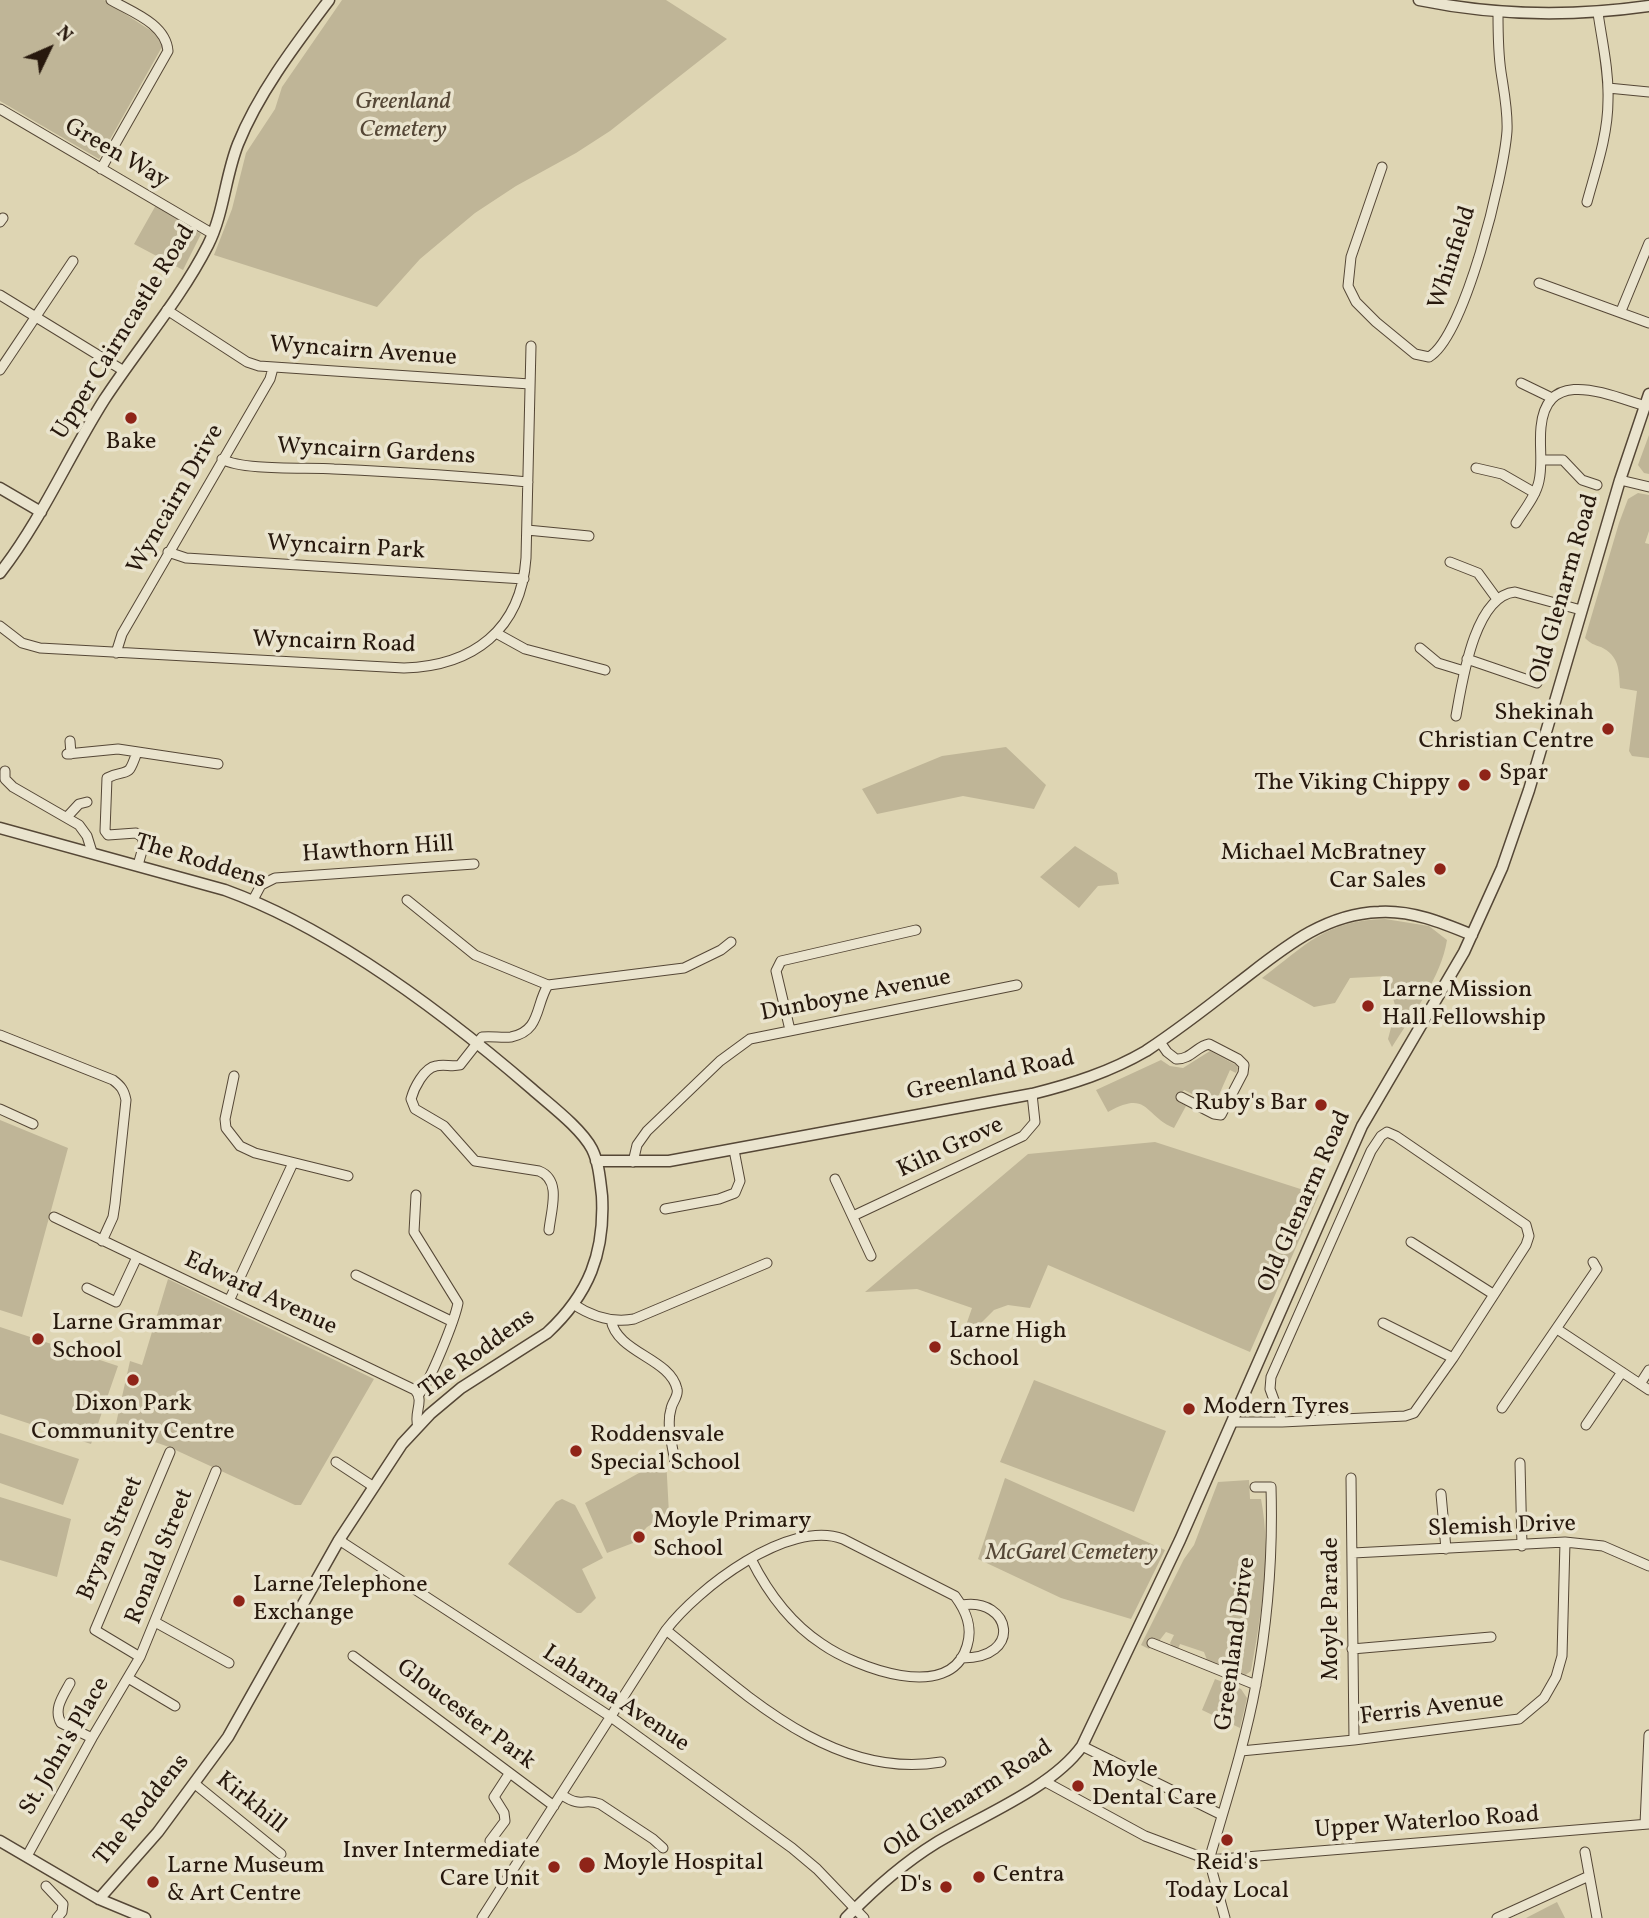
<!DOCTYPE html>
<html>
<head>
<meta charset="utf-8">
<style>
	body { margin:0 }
	#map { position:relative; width:1649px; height:1918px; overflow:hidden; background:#ded5b3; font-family:Vollkorn,serif }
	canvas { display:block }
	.north { position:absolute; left:14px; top:14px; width:70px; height:70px; -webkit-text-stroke:5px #eae4ce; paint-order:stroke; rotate:46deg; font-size:19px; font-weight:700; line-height:28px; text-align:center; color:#27180d }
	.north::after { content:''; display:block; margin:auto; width:24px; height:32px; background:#27180d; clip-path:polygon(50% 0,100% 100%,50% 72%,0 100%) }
</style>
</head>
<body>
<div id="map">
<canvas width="1649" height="1918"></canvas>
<div class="north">N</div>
</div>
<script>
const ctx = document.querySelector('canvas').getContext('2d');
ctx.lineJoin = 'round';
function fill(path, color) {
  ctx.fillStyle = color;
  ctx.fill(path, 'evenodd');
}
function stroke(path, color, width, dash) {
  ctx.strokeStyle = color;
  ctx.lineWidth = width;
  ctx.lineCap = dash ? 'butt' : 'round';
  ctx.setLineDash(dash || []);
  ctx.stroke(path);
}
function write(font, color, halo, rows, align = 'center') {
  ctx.font = font + ' Vollkorn,serif';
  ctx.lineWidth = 7;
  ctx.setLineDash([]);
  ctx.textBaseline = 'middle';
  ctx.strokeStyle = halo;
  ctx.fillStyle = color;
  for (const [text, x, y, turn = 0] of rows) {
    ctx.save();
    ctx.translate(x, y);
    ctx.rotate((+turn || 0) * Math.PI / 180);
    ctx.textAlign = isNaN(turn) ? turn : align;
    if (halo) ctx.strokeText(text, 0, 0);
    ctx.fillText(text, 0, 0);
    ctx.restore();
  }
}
fill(new Path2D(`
	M0,0H104L162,38V47L99,159L0,101Z
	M342,0H666L727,39L610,131L576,153L516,186L475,213L420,259L377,307L214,255L232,209L246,153L275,109L282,87Z
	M156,205L201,234L183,270L134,244Z
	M1649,435V474L1644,473L1638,465Z
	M1638,493L1649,495V531L1645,543L1649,544V758L1632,756L1629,751L1637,691L1620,688C1619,669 1619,656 1601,647C1594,645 1590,643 1585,638L1619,523L1628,499Z
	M1006,747L1046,785L1034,809L963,796L877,814L862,789L942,756Z
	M1075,846L1117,873L1119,884L1098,886L1079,908L1040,877Z
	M1385,919L1429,926L1447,940C1441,978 1412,1015 1392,1047L1388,1039L1396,1009L1387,976L1350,978L1335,1003L1314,1007L1262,978C1306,945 1326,920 1385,919Z
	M1210,1051L1236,1065L1238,1068L1236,1073L1230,1070L1218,1097L1223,1101L1221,1106L1218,1107L1184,1090L1177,1101L1186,1106L1174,1128C1144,1116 1149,1089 1108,1112L1096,1090L1161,1060L1170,1066L1183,1068Z
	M0,1120L68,1148L22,1317L0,1310Z
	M1155,1142L1319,1195L1250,1352L1048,1265L1030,1308L1008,1305L994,1310L979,1325L964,1331L972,1308L917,1289L865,1292L1028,1154Z
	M168,1279L374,1379L301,1505H295L169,1447L115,1428L130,1361L142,1365Z
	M0,1327L118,1366L91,1444L0,1414Z
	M1034,1380L1166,1431L1134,1512L1000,1462Z
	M0,1433L79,1459L63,1505L0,1483Z
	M666,1458L669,1514L647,1527L633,1543L607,1553L585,1503Z
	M1005,1478L1165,1550L1131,1619L1061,1598L978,1559Z
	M1249,1480L1250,1499H1261C1272,1556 1261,1615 1251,1671L1244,1676L1207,1660L1204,1652L1180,1644L1178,1649L1173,1648L1170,1643L1174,1635L1166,1632L1159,1641L1154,1640L1149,1649L1141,1645L1184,1559L1194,1545L1218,1482Z
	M0,1497L71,1519L57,1577L0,1560Z
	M562,1499L575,1505L603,1558L582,1569L596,1598L581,1613H577L508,1564L556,1502Z
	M1215,1679L1241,1689L1247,1698L1240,1728L1202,1710Z
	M1557,1902L1565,1918H1526Z`), '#bfb597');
const minor = new Path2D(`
	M1608,88L1649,92
	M0,109L213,234
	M1382,167L1351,257L1348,286L1356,302L1376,322L1415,354L1429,357C1465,336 1504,174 1507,131C1508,111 1504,92 1501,72C1498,52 1498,33 1498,13
	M101,169L168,51C166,24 132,12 111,0
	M1587,202C1596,169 1608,135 1608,100C1609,71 1602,41 1598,13
	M0,222L3,218
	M1539,283L1649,323
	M0,295L124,371
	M167,310L247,362L259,366L530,384
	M1621,311L1649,243
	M0,370L73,261
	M1521,383L1552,398
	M222,459C243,471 308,467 334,469C399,472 464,476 528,482
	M1541,460H1563L1582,480L1597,485
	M1476,468L1502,474L1535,493
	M1620,480L1649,487
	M1516,523C1524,510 1536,496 1539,481C1543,463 1539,445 1541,427C1547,366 1608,395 1645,406
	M527,530L589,536
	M168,552L186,558L524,579
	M1450,562L1478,573L1497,599
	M0,626L22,643L40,648L404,668C473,666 521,630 526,558L531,346
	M496,633L525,649L605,670
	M1420,648L1438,663L1464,671
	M116,653L122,634L270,379L273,368
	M1467,659L1537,683
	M1456,716C1462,683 1474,596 1515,592L1581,610
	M70,741L71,754
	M137,752C127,781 129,767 107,778L105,831L108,835L136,833L142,837L144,844L138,865
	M67,754L118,749L218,764
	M5,771V779L13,787L79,825L87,836L92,852
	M67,817L79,804L87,802
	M253,900L261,885L275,878L474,864
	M407,900L475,955L548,985L684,968L721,950L731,942
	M548,985C535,1006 541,1031 511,1037C502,1038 492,1036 482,1037L460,1065C452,1067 444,1064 436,1066C424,1068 414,1088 411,1099L415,1109L444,1126L475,1161L539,1171C562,1180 551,1210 549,1230
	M790,1030L776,971L781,961L916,930
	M0,1035L113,1080C121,1086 124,1090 126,1100L115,1204L113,1217L102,1241
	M1160,1042L1167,1052L1176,1059C1190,1060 1197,1046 1209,1044L1238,1059L1244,1065L1243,1073L1221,1115L1214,1114L1181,1097
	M234,1076L225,1119L226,1128L240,1146L255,1153L348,1176
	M0,1109L33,1124
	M633,1162L637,1145L647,1131L720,1061L750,1039L1017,985
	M835,1179L871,1256
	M416,1195L414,1232L458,1303C455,1319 430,1383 419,1394
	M665,1209L719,1199L735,1193L740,1181L734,1150
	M853,1216L1023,1136L1035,1122L1032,1094
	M54,1217L415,1390C425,1401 413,1414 418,1426
	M1411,1242L1493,1294
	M356,1275L451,1321
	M87,1288L116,1302L137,1257
	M229,1301L293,1163
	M573,1304C591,1316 612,1323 634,1319L767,1263
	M611,1320C617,1353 670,1358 677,1389C679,1396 672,1402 671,1409C666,1425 673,1447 675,1463
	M1383,1323L1453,1358
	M1557,1329L1649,1390
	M1640,1384L1649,1370
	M1502,1408L1597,1269L1593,1262
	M1233,1422H1282L1405,1416L1414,1413L1453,1358L1526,1245L1529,1236L1526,1225L1396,1136L1387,1132L1381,1136L1371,1151L1271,1377L1270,1389L1282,1422
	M1586,1425L1622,1372
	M336,1462L374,1487
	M1520,1463L1522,1546
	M1351,1478L1354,1740
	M1441,1494L1446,1549
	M339,1540L611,1717L792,1848L817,1869L864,1918
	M1353,1553L1565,1542L1603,1546L1649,1566
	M155,1622L229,1663
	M666,1630C743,1692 833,1781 941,1762
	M1152,1643L1256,1685
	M1352,1649L1491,1637
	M353,1656L554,1806
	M140,1657L95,1630L170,1452
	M961,1658C1024,1659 1011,1597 962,1605
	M128,1678L175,1706
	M70,1683C63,1696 53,1709 61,1723L92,1738
	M1082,1746L1222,1815
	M1241,1751L1354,1740L1519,1719L1544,1698L1556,1677L1562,1656L1565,1542
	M1044,1781L1145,1836L1209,1860L1649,1824
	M195,1784L281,1854
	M562,1795C583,1809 583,1797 600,1804L653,1839L663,1848
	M1645,1824L1649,1735
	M490,1841L505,1821L504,1813L494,1797L509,1774
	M1585,1852L1597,1918
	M27,1856L92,1738L140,1657L216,1471
	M1209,1860C1226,1802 1245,1744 1256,1684C1268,1619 1273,1553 1271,1487H1255
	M1209,1860L1225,1918
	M46,1886L63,1904L62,1912L57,1918
	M482,1918L666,1630C697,1589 789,1518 843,1539L955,1596C966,1611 973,1627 967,1646C950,1704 855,1667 822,1644C790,1623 768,1593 751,1559
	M1497,1918L1589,1876`);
const tertiary = new Path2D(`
	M1419,0C1496,16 1571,17 1649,6
	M0,488L41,512
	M0,573C42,519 68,457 104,400C138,348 180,300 208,245C224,213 225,177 238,144C259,92 296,44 329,0
	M0,828L225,890C333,929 445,1014 532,1089C550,1105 581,1128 592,1149C599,1163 600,1180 602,1196C605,1253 589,1294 547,1333L461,1388L430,1414L402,1444L339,1540L228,1737L158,1832L99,1899
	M596,1161H669L1032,1094C1072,1084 1110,1072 1146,1051C1176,1031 1205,1009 1233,987C1278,953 1320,914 1379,912C1412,910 1443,923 1472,935
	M0,1841L99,1899L145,1918
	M846,1918C874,1889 902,1864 936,1843C981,1816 1052,1788 1082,1746L1180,1540L1362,1126L1464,952L1502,868L1529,790L1620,480L1649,394`);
stroke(minor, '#554736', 11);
stroke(tertiary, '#554736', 13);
stroke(minor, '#eae4ce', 9);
stroke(tertiary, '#eae4ce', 10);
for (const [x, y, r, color] of [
	[131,418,7,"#8f2418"],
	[1608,729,7,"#8f2418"],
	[1485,775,7,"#8f2418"],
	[1464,785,7,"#8f2418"],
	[1440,869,7,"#8f2418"],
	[1368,1006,7,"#8f2418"],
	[1321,1105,7,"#8f2418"],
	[38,1339,7,"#8f2418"],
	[935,1347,7,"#8f2418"],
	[133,1380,7,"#8f2418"],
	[1189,1409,7,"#8f2418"],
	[576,1451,7,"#8f2418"],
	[639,1537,7,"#8f2418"],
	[239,1601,7,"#8f2418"],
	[1078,1786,7,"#8f2418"],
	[1227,1840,7,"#8f2418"],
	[587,1865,9,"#8f2418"],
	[554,1867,7,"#8f2418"],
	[979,1877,7,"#8f2418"],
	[153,1882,7,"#8f2418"],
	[946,1887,7,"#8f2418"]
]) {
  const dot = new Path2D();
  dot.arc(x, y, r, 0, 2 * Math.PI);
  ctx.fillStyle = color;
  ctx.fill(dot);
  stroke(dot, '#eae4ce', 2.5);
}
write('italic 24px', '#554736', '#eae4ce', [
	["Greenland",403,104],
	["Cemetery",403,132],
	["McGarel Cemetery",1072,1555]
]);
write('24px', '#27180d', '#eae4ce', [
	["Green Way",116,155,30],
	["Whinfield",1454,258,-72],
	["Upper Cairncastle Road",125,333,-58],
	["Wyncairn Avenue",363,353,4],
	["Wyncairn Gardens",376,453,3],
	["Wyncairn Drive",177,500,-60],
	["Wyncairn Park",346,549,3],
	["Old Glenarm Road",1566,589,-74],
	["Wyncairn Road",334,644,2],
	["Hawthorn Hill",378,851,-4],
	["The Roddens",200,863,17],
	["Dunboyne Avenue",856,997,-11],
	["Greenland Road",991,1077,-12],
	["Kiln Grove",951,1149,-25],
	["Old Glenarm Road",1306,1202,-66],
	["Edward Avenue",260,1295,25],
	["The Roddens",478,1355,-36],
	["Slemish Drive",1502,1528,-2],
	["Bryan Street",112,1539,-67],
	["Ronald Street",161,1557,-68],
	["Moyle Parade",1333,1609,-90],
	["Greenland Drive",1237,1644,-82],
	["Laharna Avenue",615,1700,34],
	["Ferris Avenue",1432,1710,-7],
	["Gloucester Park",465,1716,37],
	["St. John's Place",66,1747,-60],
	["Old Glenarm Road",969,1800,-33],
	["Kirkhill",250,1804,39],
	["The Roddens",143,1811,-51],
	["Upper Waterloo Road",1427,1824,-4]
]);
write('24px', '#27180d', '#eae4ce', [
	["Bake",131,444,"center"],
	["Shekinah",1594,715,"right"],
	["Christian Centre",1594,743,"right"],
	["Spar",1499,775],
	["The Viking Chippy",1450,785,"right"],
	["Michael McBratney",1426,855,"right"],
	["Car Sales",1426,883,"right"],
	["Larne Mission",1382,992],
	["Hall Fellowship",1382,1020],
	["Ruby's Bar",1307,1105,"right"],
	["Larne Grammar",52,1325],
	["School",52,1353],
	["Larne High",949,1333],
	["School",949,1361],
	["Dixon Park",133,1406,"center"],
	["Community Centre",133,1434,"center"],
	["Modern Tyres",1203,1409],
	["Roddensvale",590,1437],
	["Special School",590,1465],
	["Moyle Primary",653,1523],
	["School",653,1551],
	["Larne Telephone",253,1587],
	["Exchange",253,1615],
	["Moyle",1092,1772],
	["Dental Care",1092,1800],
	["Inver Intermediate",540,1853,"right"],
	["Care Unit",540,1881,"right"],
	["Moyle Hospital",603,1865],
	["Reid's",1227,1865,"center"],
	["Today Local",1227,1893,"center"],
	["Larne Museum",167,1868],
	["& Art Centre",167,1896],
	["Centra",993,1877],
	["D's",932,1887,"right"]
], 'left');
</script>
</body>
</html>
